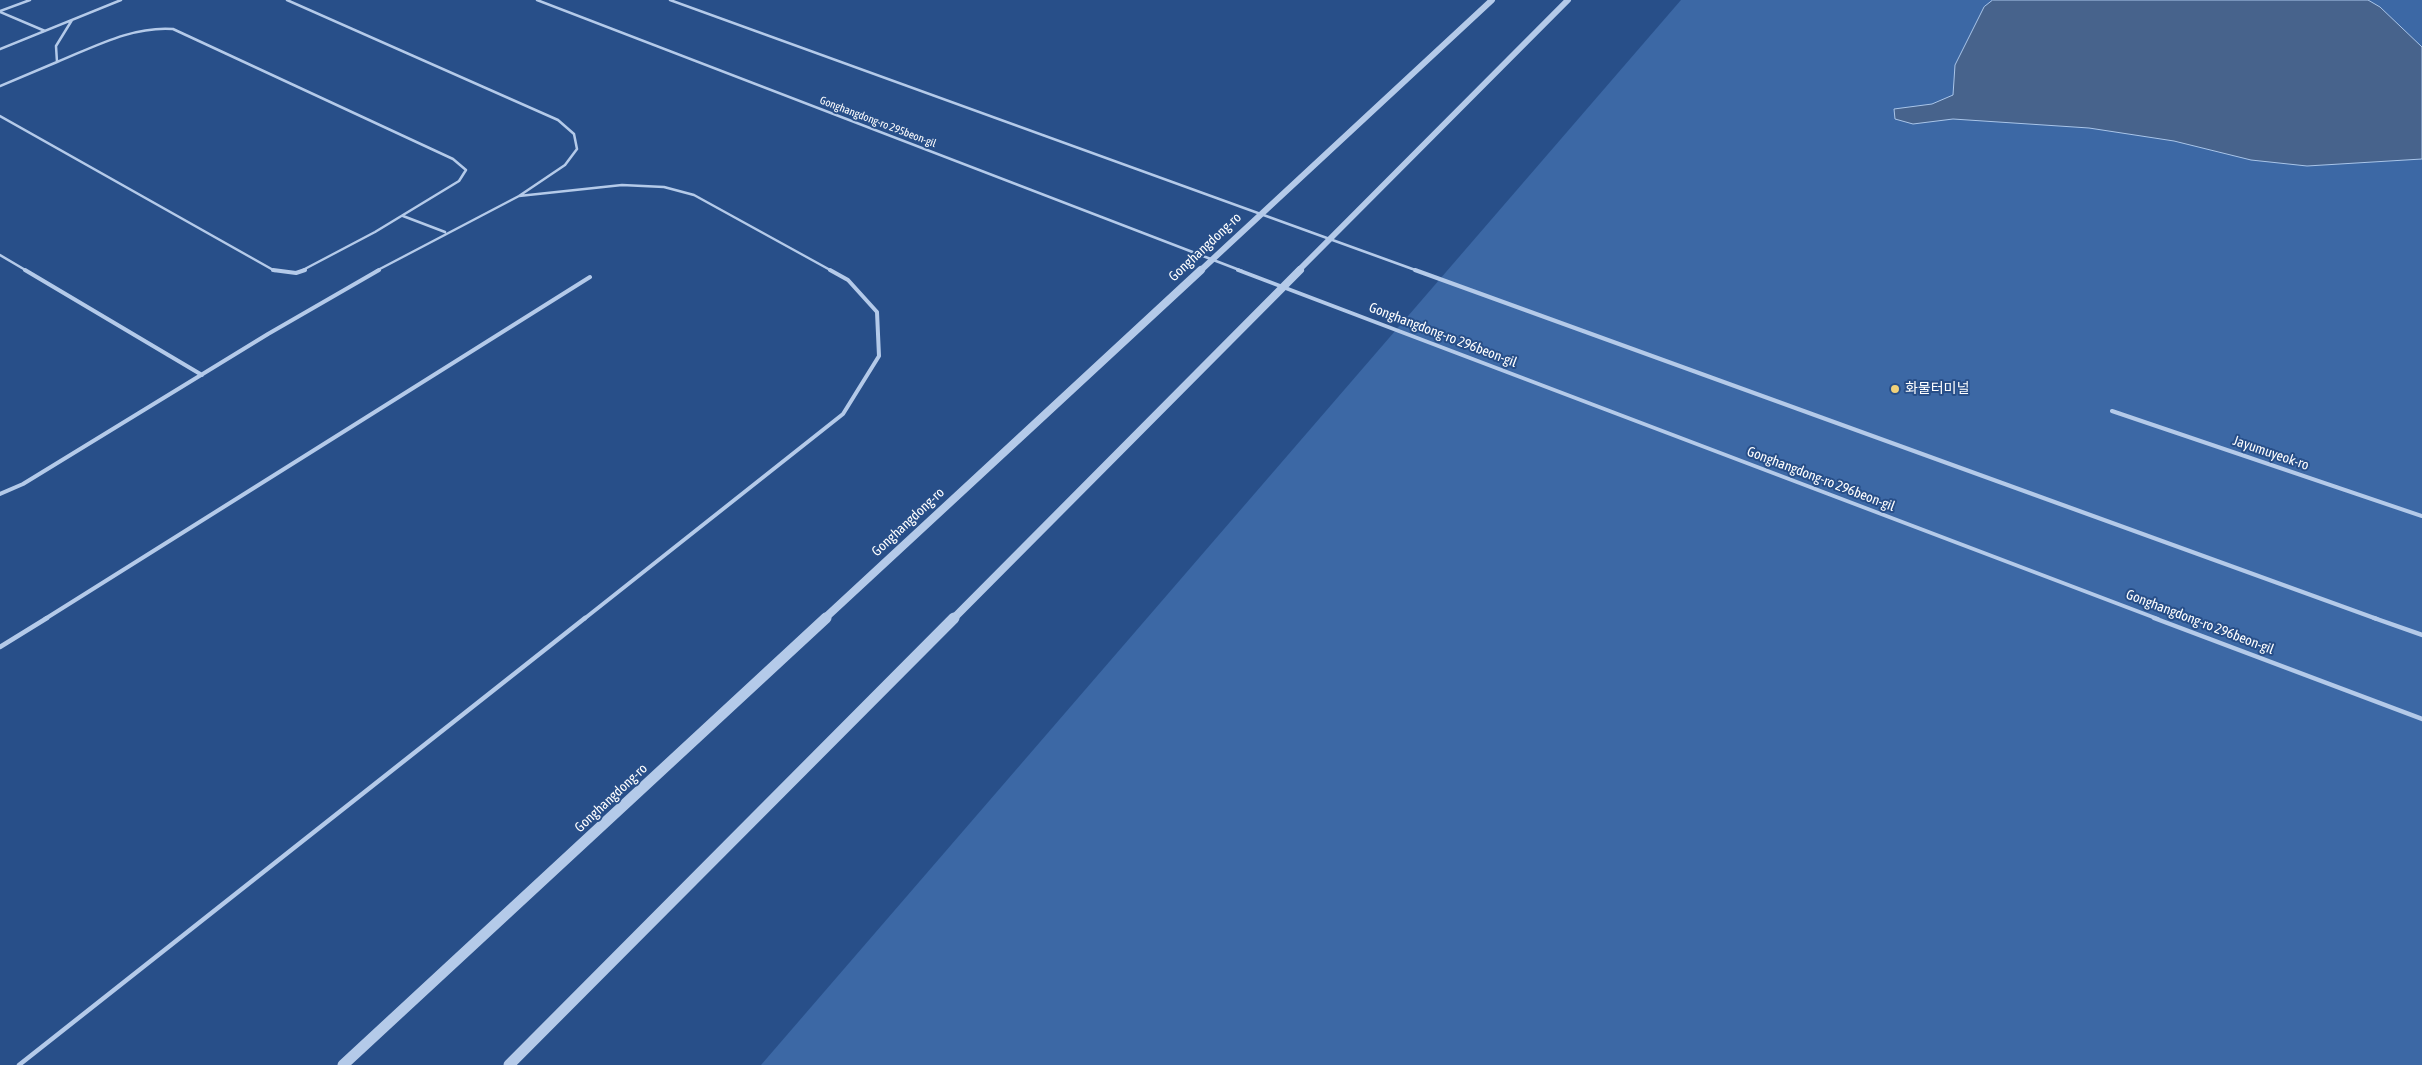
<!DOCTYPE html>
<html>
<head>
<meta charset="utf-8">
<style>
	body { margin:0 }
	canvas { display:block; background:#284f89 }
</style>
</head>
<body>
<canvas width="2422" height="1065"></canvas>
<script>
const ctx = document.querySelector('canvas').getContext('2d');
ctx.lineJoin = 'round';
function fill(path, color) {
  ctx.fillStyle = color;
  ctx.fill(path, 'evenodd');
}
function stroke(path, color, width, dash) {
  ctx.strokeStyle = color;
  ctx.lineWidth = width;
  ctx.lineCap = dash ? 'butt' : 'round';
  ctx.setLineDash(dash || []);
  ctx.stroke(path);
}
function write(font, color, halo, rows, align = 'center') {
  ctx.font = font + ' "Asap Condensed","Noto Sans KR",sans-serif';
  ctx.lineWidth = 4;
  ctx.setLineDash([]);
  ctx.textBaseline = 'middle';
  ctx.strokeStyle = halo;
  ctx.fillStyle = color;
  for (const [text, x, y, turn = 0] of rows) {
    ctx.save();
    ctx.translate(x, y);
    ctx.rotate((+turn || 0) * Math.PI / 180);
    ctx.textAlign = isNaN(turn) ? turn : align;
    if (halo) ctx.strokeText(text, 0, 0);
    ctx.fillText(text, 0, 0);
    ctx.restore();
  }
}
fill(new Path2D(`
	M1681,0H2422V1065H761Z`), '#3c68a5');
const water = new Path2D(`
	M1993,0H2368L2380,7L2422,47V159L2307,166L2251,160L2174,141L2089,128L1953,119L1913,124L1895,119L1894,109L1932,104L1953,95L1955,65L1984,7Z`);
fill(water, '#47638c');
stroke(water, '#a9c5e9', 1);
stroke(new Path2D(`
	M287,0L558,120L574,134L577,149L565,165L519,196L622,185L664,187L694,195L832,271
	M537,0L1242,271
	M670,0L1418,271
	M0,11L30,0
	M0,12L45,31
	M0,49L121,0
	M57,62C94,47 132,26 173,29L453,159L466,170L459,181L375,232L301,271
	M0,86L57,62L56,46L72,20
	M0,116L275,271
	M403,216L445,232
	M0,255L27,271
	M376,271L519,196`), '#b4cae9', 2.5);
stroke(new Path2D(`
	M25,270L202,375
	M273,270L296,273L305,270
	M1238,270L2158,619
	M1415,270L2377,619
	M2112,411L2422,516
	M0,494L23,484L268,334L379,270
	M45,619L590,277
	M584,619L843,414L879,356L877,312L848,280L830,270`), '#b4cae9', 4);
stroke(new Path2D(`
	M2154,618L2422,719
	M2374,618L2422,635
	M0,647L47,618
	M19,1065L585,618`), '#b4cae9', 4.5);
stroke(new Path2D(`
	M1200,271L1492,0
	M1298,271L1568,0`), '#b4cae9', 6);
stroke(new Path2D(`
	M824,619L1201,270
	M953,619L1300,270`), '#b4cae9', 8);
stroke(new Path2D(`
	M343,1065L826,618
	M509,1065L954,618`), '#b4cae9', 11);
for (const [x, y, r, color] of [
	[1895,389,5,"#f1d27a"]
]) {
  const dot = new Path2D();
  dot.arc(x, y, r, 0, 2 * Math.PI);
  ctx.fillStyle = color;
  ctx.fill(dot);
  stroke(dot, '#284f89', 2);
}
write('11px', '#fff', '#284f89', [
	["Gonghangdong-ro 295beon-gil",878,122,21]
]);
write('14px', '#fff', '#284f89', [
	["Gonghangdong-ro",1205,247,-43],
	["Gonghangdong-ro 296beon-gil",1443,335,21],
	["Jayumuyeok-ro",2271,453,19],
	["Gonghangdong-ro 296beon-gil",1821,479,21],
	["Gonghangdong-ro",908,522,-43],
	["Gonghangdong-ro 296beon-gil",2200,622,21],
	["Gonghangdong-ro",611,798,-43]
]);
write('14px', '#fff', '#284f89', [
	["화물터미널",1905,389]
], 'left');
</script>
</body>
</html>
